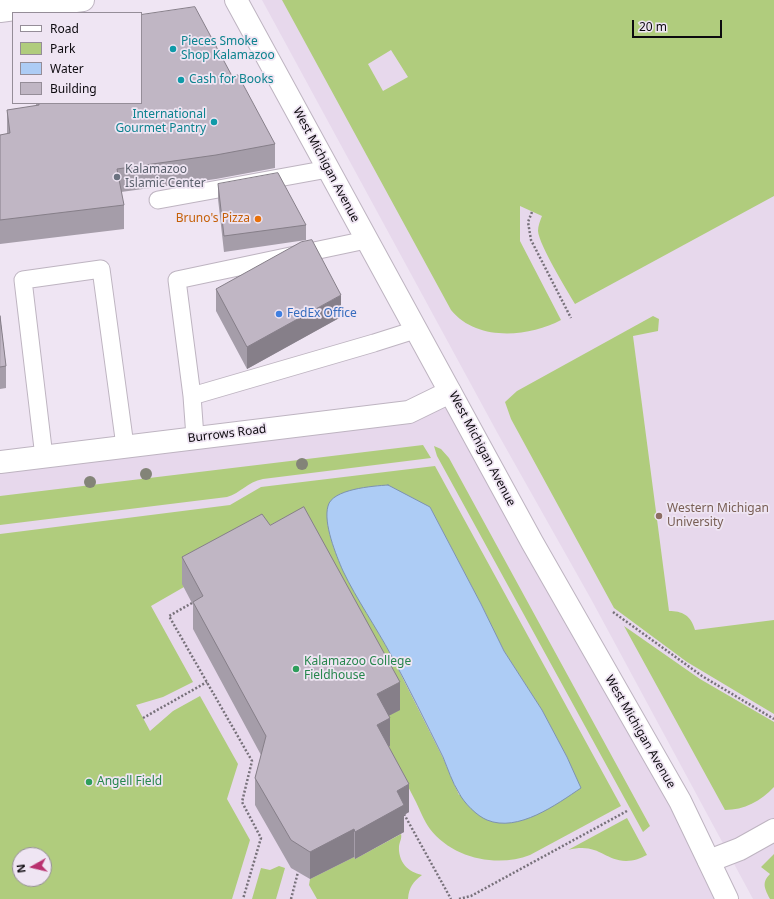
<!DOCTYPE html>
<html>
<head>
<meta charset="utf-8">
<style>
	body { margin:0 }
	#map { position:relative; width:774px; height:899px; overflow:hidden; background:#efe5f3; font-family:"Noto Sans",sans-serif }
	canvas { display:block }
	.legend { position:absolute; left:12px; top:12px; width:130px; height:92px; box-sizing:border-box; background:#efe5f3; border:1px solid #958d98; margin:0; padding:5px 7px; list-style:none; font-size:12px; color:#0d0a0f }
	.legend li { display:flex; align-items:center; gap:8px; height:20px }
	.legend b { width:20px; border:1px solid #958d98 }
	.north { position:absolute; left:12px; top:847px; width:40px; height:40px; box-sizing:border-box; background:#efe5f3; border:1px solid #958d98; border-radius:50%; rotate:262deg; font-size:11px; font-weight:700; line-height:16px; text-align:center; color:#0d0a0f }
	.north::after { content:''; display:block; margin:auto; width:14px; height:18px; background:#b9316f; clip-path:polygon(50% 0,100% 100%,50% 72%,0 100%) }
	.scale { position:absolute; left:632px; top:20px; width:90px; height:18px; box-sizing:border-box; border:2px solid #0d0a0f; border-top:0; padding-left:5px; font-size:12px; line-height:14px; white-space:nowrap; color:#0d0a0f; -webkit-text-stroke:3px #efe5f3; paint-order:stroke }
</style>
</head>
<body>
<div id="map">
<canvas width="774" height="899"></canvas>
<ul class="legend">
<li><b style="height:5px;background:#fff"></b>Road</li>
<li><b style="height:11px;background:#b0cc7d"></b>Park</li>
<li><b style="height:11px;background:#adccf5"></b>Water</li>
<li><b style="height:11px;background:#c0b6c4"></b>Building</li>
</ul>
<div class="north">N</div>
<div class="scale">20 m</div>
</div>
<script>
const ctx = document.querySelector('canvas').getContext('2d');
ctx.lineJoin = 'round';
function fill(path, color) {
  ctx.fillStyle = color;
  ctx.fill(path, 'evenodd');
}
function stroke(path, color, width, dash) {
  ctx.strokeStyle = color;
  ctx.lineWidth = width;
  ctx.lineCap = dash ? 'butt' : 'round';
  ctx.setLineDash(dash || []);
  ctx.stroke(path);
}
function write(font, color, halo, rows, align = 'center') {
  ctx.font = font + ' "Noto Sans",sans-serif';
  ctx.lineWidth = 3.5;
  ctx.setLineDash([]);
  ctx.textBaseline = 'middle';
  ctx.strokeStyle = halo;
  ctx.fillStyle = color;
  for (const [text, x, y, turn = 0] of rows) {
    ctx.save();
    ctx.translate(x, y);
    ctx.rotate((+turn || 0) * Math.PI / 180);
    ctx.textAlign = isNaN(turn) ? turn : align;
    if (halo) ctx.strokeText(text, 0, 0);
    ctx.fillText(text, 0, 0);
    ctx.restore();
  }
}
fill(new Path2D(`
	M262,0H774V899H753L591,599L498,434Z
	M450,392L728,899H0V462L409,412ZM20,855H44V879H20Z`), '#e7d8ec');
fill(new Path2D(`
	M282,0H774V196L575,304C567,290 539,245 538,231C538,226 540,221 542,216L520,206V241L561,320C529,337 477,342 451,310ZM391,50L408,77L383,91L368,64Z
	M653,316L659,319L658,331L633,336L669,611C682,611 691,615 695,630L774,620V714L687,662L614,608L511,419L505,402L517,391Z
	M423,445L431,458L263,479C247,482 241,493 227,497L0,525V496Z
	M434,446L441,449L449,458L650,826L643,832L437,456Z
	M435,466L621,806L530,855C497,868 452,858 430,829C424,821 420,810 416,802C402,775 389,749 377,722L400,709L184,587L151,606L193,682L163,697L136,705L150,731L173,711L200,696L238,764L227,799L250,840L232,899H0V534L230,505L261,487ZM328,506L430,507L481,604L504,651L542,710L569,761L459,795L443,758L391,655L343,570L328,515ZM20,855H44V879H20Z
	M624,626L700,679L774,722V787C761,801 744,810 725,810Z
	M627,818L647,855C641,858 634,861 626,861C603,860 598,842 568,850Z
	M401,834C402,838 400,841 399,846C398,862 408,872 422,875C413,882 409,887 408,899H317L309,885L310,879L354,857L355,859Z
	M774,854V899H770C765,889 761,883 770,874L761,867Z
	M279,866L285,868L276,899H252L261,868L270,870Z`), '#b0cc7d');
const water = new Path2D(`
	M388,485L430,507L481,604L504,651L542,710L567,757L581,788C557,804 518,833 487,820C477,816 464,803 459,793C452,782 448,769 443,757C426,723 409,688 391,655C376,627 357,600 343,571C336,555 323,523 328,506C332,489 373,486 388,485Z`);
fill(water, '#adccf5');
stroke(water, '#7d92b0', 1);
const service = new Path2D(`
	M158,200L328,169
	M192,396L374,343L415,330
	M195,437L192,396L177,280L366,240
	M44,457L23,280L101,269L125,446`);
const minor = new Path2D(`
	M0,11L83,0
	M0,462L409,412L450,392
	M709,861L740,849L774,830`);
const tertiary = new Path2D(`
	M236,0L532,542L680,801L727,899`);
stroke(service, '#beb4c1', 19);
stroke(minor, '#beb4c1', 24);
stroke(tertiary, '#beb4c1', 24);
stroke(new Path2D(`
	M532,212L528,222L531,240L571,318
	M192,603L169,616L252,761L242,802L261,838L243,899
	M613,612L702,676L774,719
	M143,718L207,682
	M404,814L451,899
	M291,899L298,872
	M459,899L471,896L627,811`), '#77717a', 2.5, [2, 2]);
stroke(service, '#fff', 17);
stroke(minor, '#fff', 22);
stroke(tertiary, '#fff', 22);
ctx.fillStyle = '#838478';
for (const [x, y] of [
	[302,464],
	[146,474],
	[90,482]
]) {
  ctx.beginPath();
  ctx.arc(x, y, 6, 0, 2 * Math.PI);
  ctx.fill();
}
fill(new Path2D(`
	M232,76L275,144V168L216,179L121,192L124,205V229L0,244V135L7,134V110L36,106V103H141Z
	M218,184L306,225V240L224,252L218,199Z
	M216,289L341,317L247,369L216,311Z
	M0,316L6,366V388L0,389Z
	M270,525L400,710L388,716L390,746H389L409,812L404,815V832L355,859L354,857L310,879L291,868L255,805V778L261,755L193,629V605L182,584V557Z`), '#a59da9');
fill(new Path2D(`
	M341,295V317L247,369V347Z
	M400,682V710L377,722V694Z
	M390,718V746L377,752V725Z
	M409,784V812L404,815V832L355,859V832L397,791Z
	M354,829V857L310,879V852Z`), '#867f89');
const building = new Path2D(`
	M195,7L232,76L238,75L275,144L216,155L117,169L124,205L0,220V135L10,133L7,110L39,105V103H141V15Z
	M278,173L306,225L224,236L218,184Z
	M312,240L341,295L247,347L216,289L301,242Z
	M0,316L6,366L0,367Z
	M304,507L400,682L377,694L390,718L377,725L409,784L397,791L404,805L355,832L354,829L310,852L291,840L255,778L266,736L193,602L203,596L182,557L262,514L270,525Z`);
fill(building, '#c0b6c4');
stroke(building, '#867f89', 1);
for (const [x, y, r, color] of [
	[173,49,4,"#0f9aa8"],
	[181,80,4,"#0f9aa8"],
	[214,122,4,"#0f9aa8"],
	[117,177,4,"#6b7280"],
	[258,219,4,"#e8710a"],
	[279,314,4,"#3f7fe0"],
	[659,516,4,"#8d6e63"],
	[296,669,4,"#2e9e5b"],
	[89,782,4,"#2e9e5b"]
]) {
  const dot = new Path2D();
  dot.arc(x, y, r, 0, 2 * Math.PI);
  ctx.fillStyle = color;
  ctx.fill(dot);
  stroke(dot, '#efe5f3', 1.5);
}
write('12px', '#0d838f', '#efe5f3', [
	["Pieces Smoke",181,42],
	["Shop Kalamazoo",181,56],
	["Cash for Books",189,80],
	["International",206,115,"right"],
	["Gourmet Pantry",206,129,"right"]
], 'left');
write('12px', '#0d0a0f', '#efe5f3', [
	["West Michigan Avenue",326,165,62],
	["Burrows Road",227,434,-7],
	["West Michigan Avenue",482,449,62],
	["West Michigan Avenue",640,732,60]
]);
write('12px', '#5b616d', '#efe5f3', [
	["Kalamazoo",125,170],
	["Islamic Center",125,184]
], 'left');
write('12px', '#c56008', '#efe5f3', [
	["Bruno's Pizza",250,219]
], 'right');
write('12px', '#366cbe', '#efe5f3', [
	["FedEx Office",287,314]
], 'left');
write('12px', '#785e54', '#efe5f3', [
	["Western Michigan",667,509],
	["University",667,523]
], 'left');
write('12px', '#27864d', '#efe5f3', [
	["Kalamazoo College",304,662],
	["Fieldhouse",304,676],
	["Angell Field",97,782]
], 'left');
</script>
</body>
</html>
